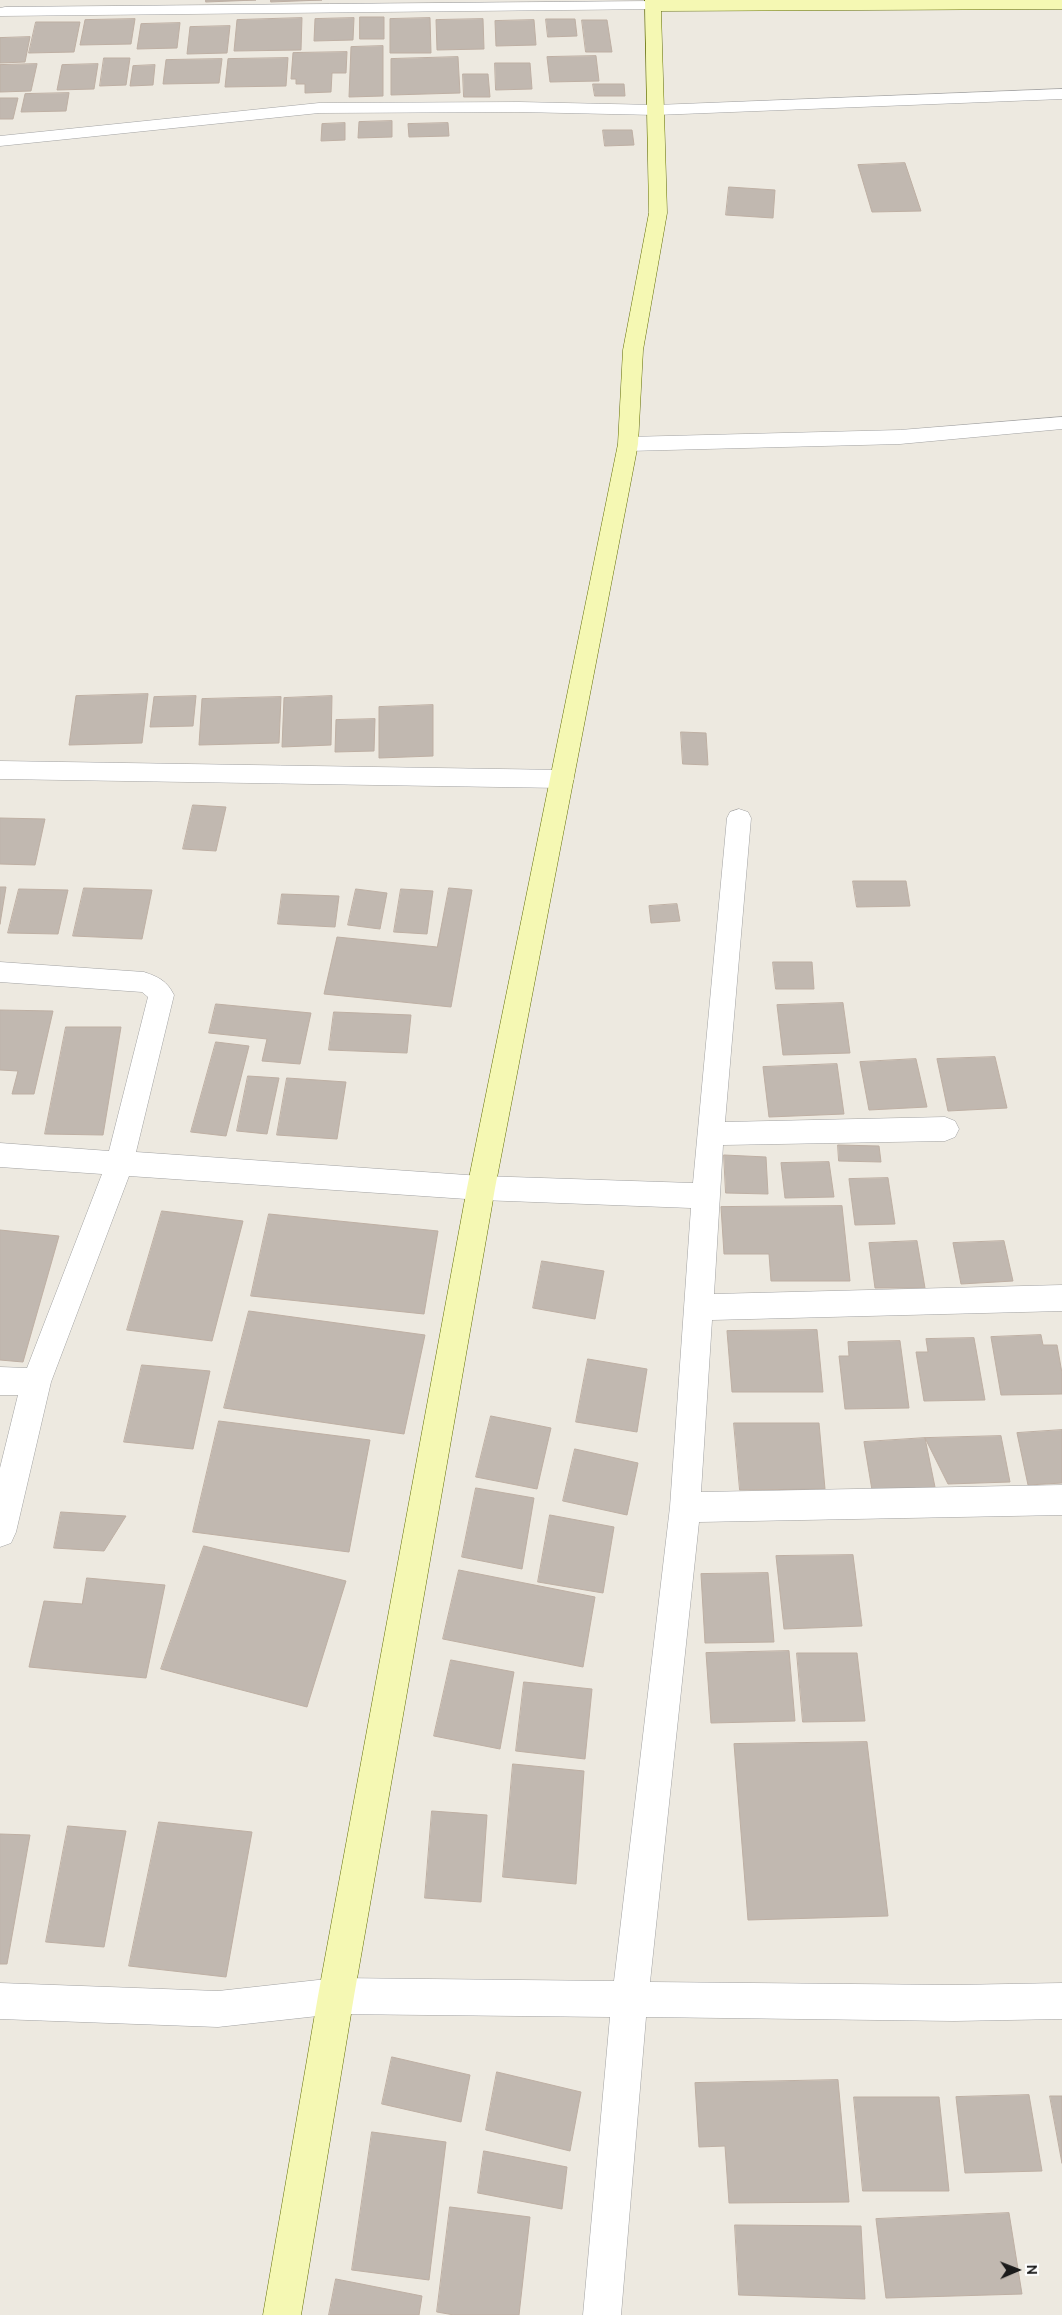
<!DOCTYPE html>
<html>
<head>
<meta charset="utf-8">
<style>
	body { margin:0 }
	#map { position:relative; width:1062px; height:2315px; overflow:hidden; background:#ede9e0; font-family:Ubuntu,sans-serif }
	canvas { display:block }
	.north { position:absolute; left:992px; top:2245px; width:50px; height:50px; -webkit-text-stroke:4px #fff; paint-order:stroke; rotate:89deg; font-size:14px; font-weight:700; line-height:20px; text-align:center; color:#1b1b1b }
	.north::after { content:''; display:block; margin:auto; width:18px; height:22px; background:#1b1b1b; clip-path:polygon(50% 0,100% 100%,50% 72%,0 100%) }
</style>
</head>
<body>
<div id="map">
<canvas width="1062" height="2315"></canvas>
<div class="north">N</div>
</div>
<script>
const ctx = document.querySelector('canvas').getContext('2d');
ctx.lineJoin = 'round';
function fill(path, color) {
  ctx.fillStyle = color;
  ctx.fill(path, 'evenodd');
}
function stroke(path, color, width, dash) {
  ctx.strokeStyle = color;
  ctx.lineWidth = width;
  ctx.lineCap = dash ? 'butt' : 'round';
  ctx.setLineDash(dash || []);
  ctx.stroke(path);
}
const building = new Path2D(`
	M206,0H256L206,2Z
	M271,0H322L271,2Z
	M360,17H384V39H360Z
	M302,18L301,50L234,51L237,20Z
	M354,18L353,40L314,41L315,19Z
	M430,18L431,53H390V19Z
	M135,19L131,44L80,45L85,20Z
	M483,19L484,49L437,50L436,20Z
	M546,19H575L577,36L548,37Z
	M534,20L536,45L496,46L495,21Z
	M582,20H607L612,52H586Z
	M36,22H80L74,52L29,53Z
	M180,23L177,48L137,49L141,24Z
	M230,26L227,53L187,54L190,27Z
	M30,37L25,62L0,63V38Z
	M383,46V96L349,97L351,47Z
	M347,52L346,73H332L331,92L305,93V84H296V79H291L293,53Z
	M596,56L599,81L550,82L547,57Z
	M458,57L460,93L391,95V59Z
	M104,58H130L126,85L100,86Z
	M288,58L286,86L225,87L228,59Z
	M222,59L219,83L163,84L166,60Z
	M495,63H530L532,89L496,90Z
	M37,64L31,91L0,92V65Z
	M98,64L94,89L57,90L62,65Z
	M155,65L153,85L130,86L133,66Z
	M463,74H488L490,97H464Z
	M593,84H624L625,96H595Z
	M69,93L66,111L21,112L25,94Z
	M0,98H18L13,119H0Z
	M392,121V137L358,138L359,122Z
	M345,123V140L321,141L322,124Z
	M448,123L449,136L409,137L408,124Z
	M603,130H632L634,145L605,146Z
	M905,163L921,211L872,212L858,165Z
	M729,187L775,190L773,218L726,215Z
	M148,694L142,743L69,745L76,696Z
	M196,696L193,726L150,727L154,697Z
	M332,696L331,745L282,747L284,698Z
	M281,697L279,743L199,745L202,699Z
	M433,705V756L379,758V707Z
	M375,719L374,751L335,752L336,720Z
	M681,732L706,733L708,765L683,764Z
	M193,805L226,807L216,851L183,849Z
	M0,818L45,819L35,865L0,864Z
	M853,881H906L910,906L857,907Z
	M0,887H6L0,924Z
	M84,888L152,890L142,939L73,936Z
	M449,888L472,890L451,1007L324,994L337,937L437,947Z
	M19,889L68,890L58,934L8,933Z
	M356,889L387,893L380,929L348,925Z
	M401,889L433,891L427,934L394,932Z
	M282,894L339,896L335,927L278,924Z
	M677,904L680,921L651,923L649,906Z
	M773,962H812L814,989H776Z
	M843,1003L850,1053L783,1055L777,1005Z
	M216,1004L311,1013L300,1064L262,1061L267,1039L209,1033Z
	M0,1010L53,1011L34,1094H12L18,1071L0,1070Z
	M334,1012L411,1015L407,1053L329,1050Z
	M66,1027H121L103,1135L45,1134Z
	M216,1042L249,1046L226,1136L191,1132Z
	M995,1057L1007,1108L948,1111L937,1059Z
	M916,1059L927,1107L869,1110L860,1062Z
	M837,1064L844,1114L769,1117L763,1067Z
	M248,1076L279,1078L267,1134L237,1131Z
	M287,1078L346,1082L337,1139L277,1135Z
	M838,1145L879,1146L881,1162L839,1161Z
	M724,1155L766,1157L768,1194L726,1193Z
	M829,1162L834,1197L785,1198L781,1163Z
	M888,1178L895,1224L855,1225L849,1179Z
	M842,1206L850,1281H771L769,1254H724L721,1207Z
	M162,1211L243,1221L212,1341L127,1330Z
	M269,1214L438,1231L424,1314L251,1296Z
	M0,1230L59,1236L23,1362L0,1360Z
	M917,1241L925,1288H875L869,1243Z
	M1004,1241L1013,1281L961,1284L953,1243Z
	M542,1261L604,1271L595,1319L533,1308Z
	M249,1311L425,1335L404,1434L224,1408Z
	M817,1330L823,1392H732L727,1331Z
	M1041,1335L1043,1345H1057L1062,1373V1394L1001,1395L991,1337Z
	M974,1338L985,1400L924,1401L916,1352H928L926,1339Z
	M900,1341L909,1408L845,1409L839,1356H849L848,1342Z
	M588,1359L647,1369L637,1432L576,1422Z
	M142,1365L210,1371L193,1449L124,1442Z
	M491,1416L551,1428L537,1489L476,1477Z
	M219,1421L370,1440L349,1552L193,1532Z
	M734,1423H819L825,1489L740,1490Z
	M1062,1430V1483L1028,1485L1017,1433Z
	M1001,1436L1010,1482L948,1484L925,1438Z
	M925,1438L935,1487L872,1490L864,1442Z
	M575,1449L638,1463L627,1515L563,1501Z
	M476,1488L534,1498L522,1569L462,1557Z
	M61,1512L126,1516L104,1551L54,1548Z
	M550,1515L614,1527L603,1593L538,1582Z
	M204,1546L346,1581L307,1707L161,1669Z
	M853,1555L862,1626L784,1629L776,1556Z
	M459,1570L595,1597L583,1667L443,1639Z
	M768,1573L774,1642L705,1643L701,1574Z
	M87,1578L165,1585L146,1678L29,1667L44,1601L82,1604Z
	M789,1651L795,1721L711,1723L706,1653Z
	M797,1653H857L865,1721L803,1722Z
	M451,1660L514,1672L500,1749L434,1736Z
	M524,1682L592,1689L585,1759L516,1751Z
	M867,1742L888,1916L748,1920L734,1744Z
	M513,1764L584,1771L576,1884L503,1877Z
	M432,1811L487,1815L481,1902L425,1898Z
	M159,1822L252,1832L226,1977L129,1966Z
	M68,1826L126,1831L104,1947L46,1942Z
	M0,1834L30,1835L7,1964H0Z
	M392,2057L470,2075L461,2122L382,2104Z
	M497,2072L581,2092L570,2151L486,2130Z
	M838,2080L849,2202L729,2203L725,2146L699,2147L695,2083Z
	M1029,2095L1042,2171L965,2173L956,2097Z
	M1050,2096H1062V2163Z
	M854,2097H939L949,2191H863Z
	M372,2132L446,2142L429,2280L352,2270Z
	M484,2151L567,2167L562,2209L478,2193Z
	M450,2207L530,2217L519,2315H454L437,2312Z
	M1009,2213L1022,2294L886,2298L876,2219Z
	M735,2225L861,2226L865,2299L739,2295Z
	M336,2279L422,2296L419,2315H329Z`);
fill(building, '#c1b8b0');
stroke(building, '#beafa3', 1);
const street = new Path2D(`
	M654,1L660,3L662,6L660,9L0,16V8L5,7Z
	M1062,89V99L656,115L519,112L319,113L0,146V136L319,103L519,102L656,105Z
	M1062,417V429L900,444L628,451L621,449L618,444L621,439L628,437L900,430Z
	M0,761L562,770L570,773L574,779L570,785L562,788L0,779Z
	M739,809L748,812L751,818L725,1122L945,1117L955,1121L959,1129L955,1137L945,1141L723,1145L714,1294L1062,1285V1311L712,1320L701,1492L1062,1485V1515L699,1522L650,1982L954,1985L1062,1983V2019L954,2021L646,2017L621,2315H583L610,2017L336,2014L218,2027L0,2019V1983L218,1991L336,1978L614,1981L670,1507L691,1208L481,1200L129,1176L51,1382L16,1532L11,1543L0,1547V1468L18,1395H0V1367L27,1368L102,1174L0,1167V1143L109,1151L148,997L142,992L0,982V962L144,972C159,977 167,981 174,995L136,1152L481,1176L693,1183L727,818L730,812Z`);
const secondary = new Path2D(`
	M645,0H1062V9L661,11L667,213L643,350L638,444L495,1188L354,1996L301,2315H263L318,1996L467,1188L618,444L623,350L649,213Z`);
stroke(street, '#a2a2a2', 1);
stroke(secondary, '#636e06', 1);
fill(street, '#fff');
fill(secondary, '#f5f8b3');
</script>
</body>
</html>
